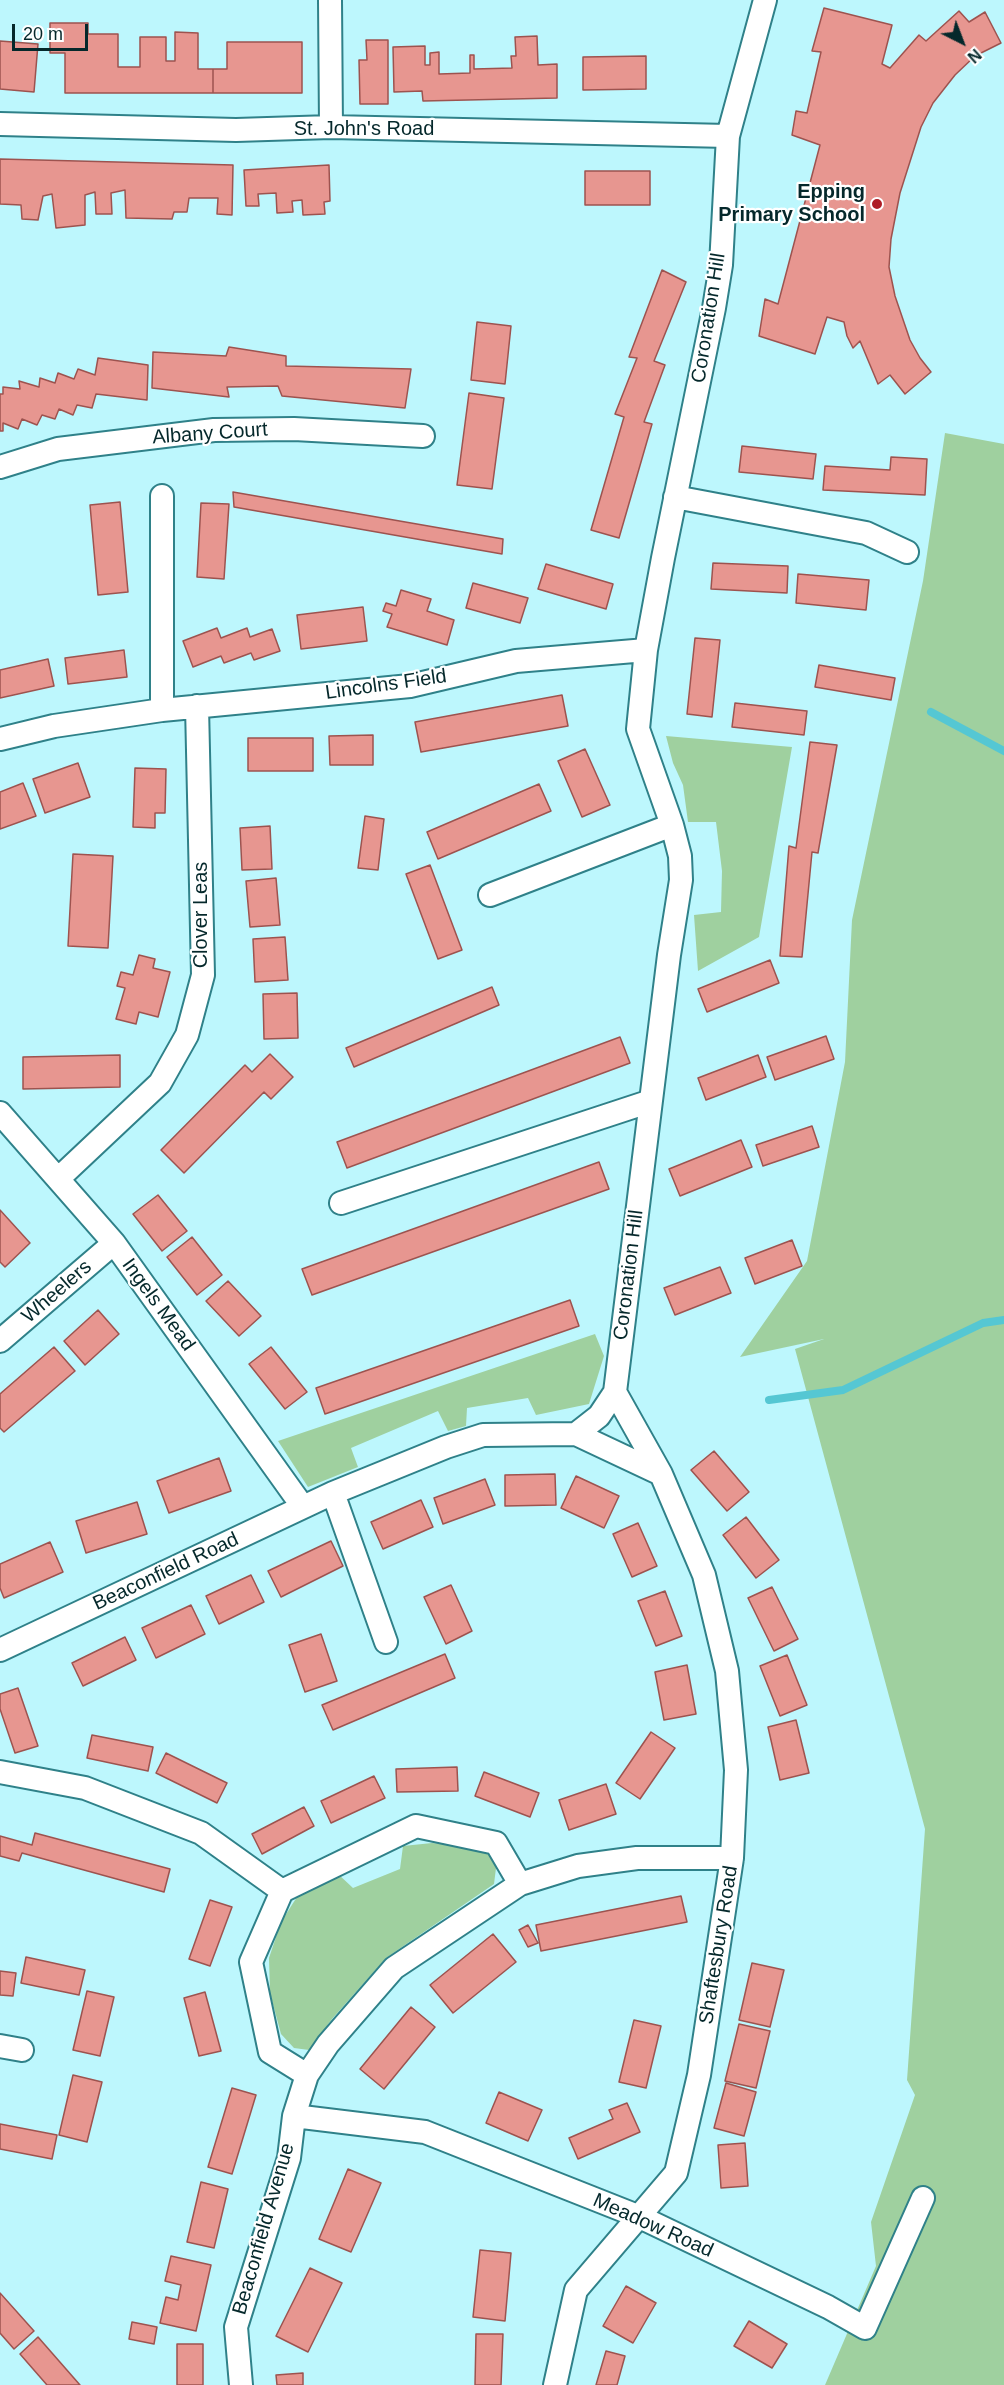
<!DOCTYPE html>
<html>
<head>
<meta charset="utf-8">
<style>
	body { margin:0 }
	#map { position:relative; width:1004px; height:2385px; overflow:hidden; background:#bdf7fd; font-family:Helvetica,sans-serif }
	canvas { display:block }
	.north { position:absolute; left:932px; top:12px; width:60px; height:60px; -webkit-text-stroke:4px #fff; paint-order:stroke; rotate:138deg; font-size:16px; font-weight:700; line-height:24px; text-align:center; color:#05282b }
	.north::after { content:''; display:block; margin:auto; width:21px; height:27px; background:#05282b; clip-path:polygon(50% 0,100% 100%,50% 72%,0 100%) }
	.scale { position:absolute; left:12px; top:24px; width:76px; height:27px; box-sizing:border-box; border:3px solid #05282b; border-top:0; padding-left:8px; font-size:18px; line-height:21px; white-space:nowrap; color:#05282b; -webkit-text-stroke:4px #fff; paint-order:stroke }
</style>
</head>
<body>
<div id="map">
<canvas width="1004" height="2385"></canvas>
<div class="north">N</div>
<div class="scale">20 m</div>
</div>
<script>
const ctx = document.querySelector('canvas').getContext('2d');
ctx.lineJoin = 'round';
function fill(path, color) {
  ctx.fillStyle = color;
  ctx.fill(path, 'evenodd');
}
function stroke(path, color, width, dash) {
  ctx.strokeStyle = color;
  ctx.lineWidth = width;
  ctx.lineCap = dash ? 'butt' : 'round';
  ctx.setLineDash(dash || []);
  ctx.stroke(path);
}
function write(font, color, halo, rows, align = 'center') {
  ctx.font = font + ' Helvetica,sans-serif';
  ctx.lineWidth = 4.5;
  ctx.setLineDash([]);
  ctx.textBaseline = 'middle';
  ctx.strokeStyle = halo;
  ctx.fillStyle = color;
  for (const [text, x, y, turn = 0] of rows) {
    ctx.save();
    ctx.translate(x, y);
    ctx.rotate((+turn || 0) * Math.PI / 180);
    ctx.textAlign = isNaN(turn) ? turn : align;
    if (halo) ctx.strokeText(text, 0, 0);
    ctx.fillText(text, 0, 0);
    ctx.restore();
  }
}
fill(new Path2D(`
	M945,433L1004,444V2385H825L876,2266L871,2222L915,2095L907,2080L925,1829L795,1349L824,1339L740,1357L807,1261L845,1062L852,920L923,581Z
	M666,736L792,747L759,937L698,971L694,915L721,912L722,871L716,822H688L683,785L673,763Z
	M595,1334L604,1356L589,1404L536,1415L528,1398L467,1408L466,1426L448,1431L438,1411L351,1448L358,1467L308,1487L278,1441Z
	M432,1843L479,1847L497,1860L494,1884L386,1958L332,2019L309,2050L294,2048L281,2034L270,1993L269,1958L281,1922L297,1897L337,1873L353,1888L400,1869L403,1846Z`), '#9fd09f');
stroke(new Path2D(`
	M931,712L1004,751
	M769,1400L843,1390L983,1323L1004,1320`), '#55c7d3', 8);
const building = new Path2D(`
	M824,8L892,25L882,64L890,68L919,35L926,41L959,11L969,22L985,12L1001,43L975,56L955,75L933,103L921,127L900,193L891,239L889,267L895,296L910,340L920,358L931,372L905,394L890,375L878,384L860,341L853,348L847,336L844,322L827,317L815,354L759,336L765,299L778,304L820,145L792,135L796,111L807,113L821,52L812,51Z
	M50,23H88V34H118V67H140V37H166V61H175V32L198,33V69H213V93H65V53H50Z
	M537,36L538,65L557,64V98L423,101L422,91L394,92L393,47L425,46V65H430V53L439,52V74L470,73V55H474V69L512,68L511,56H516L515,37Z
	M366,40H388V104H360L359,60H367Z
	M0,41L38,44L34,92L0,89Z
	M227,42H302V93H213V69H227Z
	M646,56V89L583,90V57Z
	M0,159L233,165L232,215L217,214L218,198H189L187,212H174L172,219L126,218L125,190L111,193L112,214H96L95,192L85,195V225L56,228L52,194L43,196L38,220L22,219L21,205L0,204Z
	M329,165L330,201L324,202L325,214L303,215L302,200L292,201L293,212L277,213L276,193L258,194L259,206H246L244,170Z
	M585,171H650V205H585Z
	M662,270L686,282L654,361L665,365L644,422L652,424L619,538L591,530L624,417L615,414L637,358L629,357Z
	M477,322L511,326L505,384L471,380Z
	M229,347L286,356V366L411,369L405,408L282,396L278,386L227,387L229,397L152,388L153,352L226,356Z
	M98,358L148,365L147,400L96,394L92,408L77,405L73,415L59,409L55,419L42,415L37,425L22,419L18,429L3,423V431H0V394H3V387L20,389L19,381L39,387L40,378L55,383L58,373L74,379L78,369L95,375Z
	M469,393L504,398L492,489L457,485Z
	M742,446L816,454L813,479L739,472Z
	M891,457L927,459L925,495L823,490L825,466L890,470Z
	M233,492L503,539L502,554L234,507Z
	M120,502L128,592L98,595L90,505Z
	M201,503L229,504L224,579L197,577Z
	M713,563L788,566L787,593L711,589Z
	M546,564L613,584L606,609L538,589Z
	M798,574L869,580L866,610L796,603Z
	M473,583L528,598L520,623L466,608Z
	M401,590L431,599L427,611L454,620L447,645L387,627L392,614L383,611L386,603L396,606Z
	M363,607L367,641L301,649L297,615Z
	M217,628L221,638L247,628L250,637L272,629L280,651L254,660L251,653L224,663L221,656L193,667L183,641Z
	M695,638L720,640L712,717L687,714Z
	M124,650L127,677L68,684L65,658Z
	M48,659L54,686L0,698V670Z
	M819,665L895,678L891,700L815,687Z
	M562,695L568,726L421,752L415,722Z
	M735,703L807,711L804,735L732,727Z
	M373,735V765H330L329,736Z
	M248,738H313V771H248Z
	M810,742L837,745L818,853L812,852L802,957L780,956L789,846L796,848Z
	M585,749L610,805L582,817L558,761Z
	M78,763L90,797L45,813L33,779Z
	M135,768L166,769L165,813H155V828L133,827Z
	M23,783L36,816L0,829V792Z
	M539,784L551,811L438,859L427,832Z
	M365,816L384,819L378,870L358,868Z
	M270,826L272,869L242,870L240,828Z
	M73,854L113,856L108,948L68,946Z
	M430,865L462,950L438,959L406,874Z
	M276,878L280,925L250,927L246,881Z
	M285,937L288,980L255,982L253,939Z
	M139,955L155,959L153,968L170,972L158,1017L139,1012L136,1024L116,1019L125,988L117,986L121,972L133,975Z
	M770,960L779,983L707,1012L698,989Z
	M492,987L499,1005L354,1067L346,1048Z
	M297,993L298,1038L264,1039L263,994Z
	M826,1036L834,1059L775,1080L767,1057Z
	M620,1037L630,1063L347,1168L337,1142Z
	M270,1054L293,1077L271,1099L264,1092L184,1173L161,1150L245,1065L252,1072Z
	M120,1055V1087L23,1089V1057Z
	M758,1055L766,1077L706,1100L698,1078Z
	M812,1126L819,1147L763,1166L756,1145Z
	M741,1140L752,1167L680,1196L669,1169Z
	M599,1162L609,1189L312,1295L302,1269Z
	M158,1195L187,1231L162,1251L133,1214Z
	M0,1210L30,1243L5,1267L0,1262Z
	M192,1237L222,1275L197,1295L167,1257Z
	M792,1240L802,1266L755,1284L745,1258Z
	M720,1267L731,1293L675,1315L664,1288Z
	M228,1281L261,1316L239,1336L206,1301Z
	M570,1300L579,1326L325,1414L316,1388Z
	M98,1310L119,1334L85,1365L64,1341Z
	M54,1347L75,1371L4,1432L0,1428V1394Z
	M271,1347L307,1392L285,1409L249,1364Z
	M714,1451L749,1492L727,1511L691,1470Z
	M219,1458L231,1491L169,1513L157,1481Z
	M555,1474L556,1505L505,1506V1475Z
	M576,1476L619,1496L604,1528L561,1508Z
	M485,1479L495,1505L443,1524L434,1498Z
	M421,1500L433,1527L383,1549L371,1522Z
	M137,1502L147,1534L86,1553L76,1521Z
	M746,1517L779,1560L756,1578L723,1535Z
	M638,1523L657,1566L632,1577L613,1534Z
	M331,1541L343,1566L281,1597L268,1571Z
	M50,1542L63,1572L4,1598L0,1588V1564Z
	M251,1575L264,1602L219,1624L206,1596Z
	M451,1585L472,1631L446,1644L424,1597Z
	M772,1587L798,1639L774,1651L748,1598Z
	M665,1591L682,1636L656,1646L638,1601Z
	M191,1605L205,1634L156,1658L142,1628Z
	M321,1634L337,1681L305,1692L289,1645Z
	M125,1637L136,1660L83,1686L72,1663Z
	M445,1654L455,1678L333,1730L322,1705Z
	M787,1655L807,1705L780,1716L760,1666Z
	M687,1665L696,1714L664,1720L655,1672Z
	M18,1688L38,1746L15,1753L0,1709V1694Z
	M796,1720L809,1773L780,1780L768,1727Z
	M651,1732L675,1748L640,1799L616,1783Z
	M92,1735L153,1747L148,1771L87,1758Z
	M166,1753L227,1783L217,1803L156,1773Z
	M457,1767L458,1791L397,1792L396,1769Z
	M484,1772L539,1793L530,1817L475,1796Z
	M374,1776L385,1798L331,1823L321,1801Z
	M606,1784L616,1814L569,1830L559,1800Z
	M304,1807L314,1826L262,1854L252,1834Z
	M35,1833L170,1869L164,1892L22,1853L19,1861L0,1856V1836L32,1845Z
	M681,1896L687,1922L541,1951L536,1925Z
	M210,1900L232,1907L210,1966L189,1959Z
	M528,1925L538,1943L528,1947L519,1930Z
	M493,1934L516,1962L453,2013L430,1985Z
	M26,1957L85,1970L79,1995L21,1983Z
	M752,1963L784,1970L770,2027L739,2020Z
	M0,1971L16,1973L13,1996L0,1995Z
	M87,1991L114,1997L100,2056L73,2050Z
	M205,1992L221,2051L199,2056L184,1998Z
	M411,2007L435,2027L384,2089L360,2069Z
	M634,2020L661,2026L646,2088L619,2082Z
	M739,2024L770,2031L756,2088L725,2081Z
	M73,2075L102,2082L87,2142L59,2135Z
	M726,2083L756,2092L744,2136L714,2128Z
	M232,2088L256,2095L232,2174L208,2167Z
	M499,2092L542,2110L528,2141L486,2123Z
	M627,2103L640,2132L578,2159L569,2138L613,2119L609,2110Z
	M0,2124L57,2135L52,2159L0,2149Z
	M745,2143L748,2186L721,2188L718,2145Z
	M348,2169L381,2183L351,2252L319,2239Z
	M201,2182L228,2189L214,2248L187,2242Z
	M480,2250L511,2253L505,2321L473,2317Z
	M171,2256L211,2265L196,2331L160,2323L166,2297L178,2300L181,2285L165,2281Z
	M310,2268L342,2283L308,2352L276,2336Z
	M626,2286L656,2303L633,2343L603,2326Z
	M0,2293L34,2331L14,2349L0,2333Z
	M749,2321L787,2344L772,2368L734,2346Z
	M132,2322L157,2327L154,2344L129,2339Z
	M476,2334H503L501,2385H475Z
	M38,2337L80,2385H47L20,2354Z
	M177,2344H203V2385H177Z
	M606,2351L625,2356L617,2385H596Z
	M303,2373V2385H277L276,2375Z`);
fill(building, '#e79690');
stroke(building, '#9d534f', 1.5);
const street = new Path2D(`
	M330,0L331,127
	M0,124L236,130L331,127L728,136
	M0,467L58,449L214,430L294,429L423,436
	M675,497L866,533L907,552
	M162,710V496
	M0,739L54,726L162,710L410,686L516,661L646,650
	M490,895L672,825
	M0,1113L114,1243L303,1507
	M58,1179L160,1083L187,1035L203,975L197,706
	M341,1203L651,1101
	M0,1341L114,1243
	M615,1392L661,1474
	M576,1434L599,1416L615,1392L669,955L681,880L680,856L672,825L638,729L646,650L663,558L714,308L721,265L728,136L765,0
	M333,1493L386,1642
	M0,1650L333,1493L446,1447L483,1435L576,1434L661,1474L704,1575L727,1671L736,1770L732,1858L699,2075L676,2173L576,2290L555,2385
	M0,1772L85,1788L201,1833L282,1891
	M0,2046L22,2050
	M307,2075L270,2052L251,1962L282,1891L416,1826L496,1843L520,1884
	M294,2116L425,2132L640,2217L828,2307L865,2328L923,2198
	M241,2385L236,2327L289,2158L294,2116L307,2075L328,2044L394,1968L520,1884L578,1866L637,1858H732`);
stroke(street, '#2f8189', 26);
stroke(street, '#fff', 22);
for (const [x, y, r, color] of [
	[877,204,6,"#ae1c25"]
]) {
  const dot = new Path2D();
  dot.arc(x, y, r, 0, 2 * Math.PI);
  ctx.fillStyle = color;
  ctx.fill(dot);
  stroke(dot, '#fff', 2);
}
write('20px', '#05282b', '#fff', [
	["St. John's Road",364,129],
	["Coronation Hill",709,318,-81],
	["Albany Court",210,434,-4],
	["Lincolns Field",386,685,-8],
	["Clover Leas",201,915,-90],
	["Coronation Hill",629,1275,-83],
	["Wheelers",57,1292,-41],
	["Ingels Mead",158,1305,54],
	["Beaconfield Road",166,1572,-25],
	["Shaftesbury Road",719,1945,-81],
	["Meadow Road",653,2226,24],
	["Beaconfield Avenue",264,2229,-74]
]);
write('bold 20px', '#05282b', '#fff', [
	["Epping",865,192],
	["Primary School",865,215]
], 'right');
</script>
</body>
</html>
